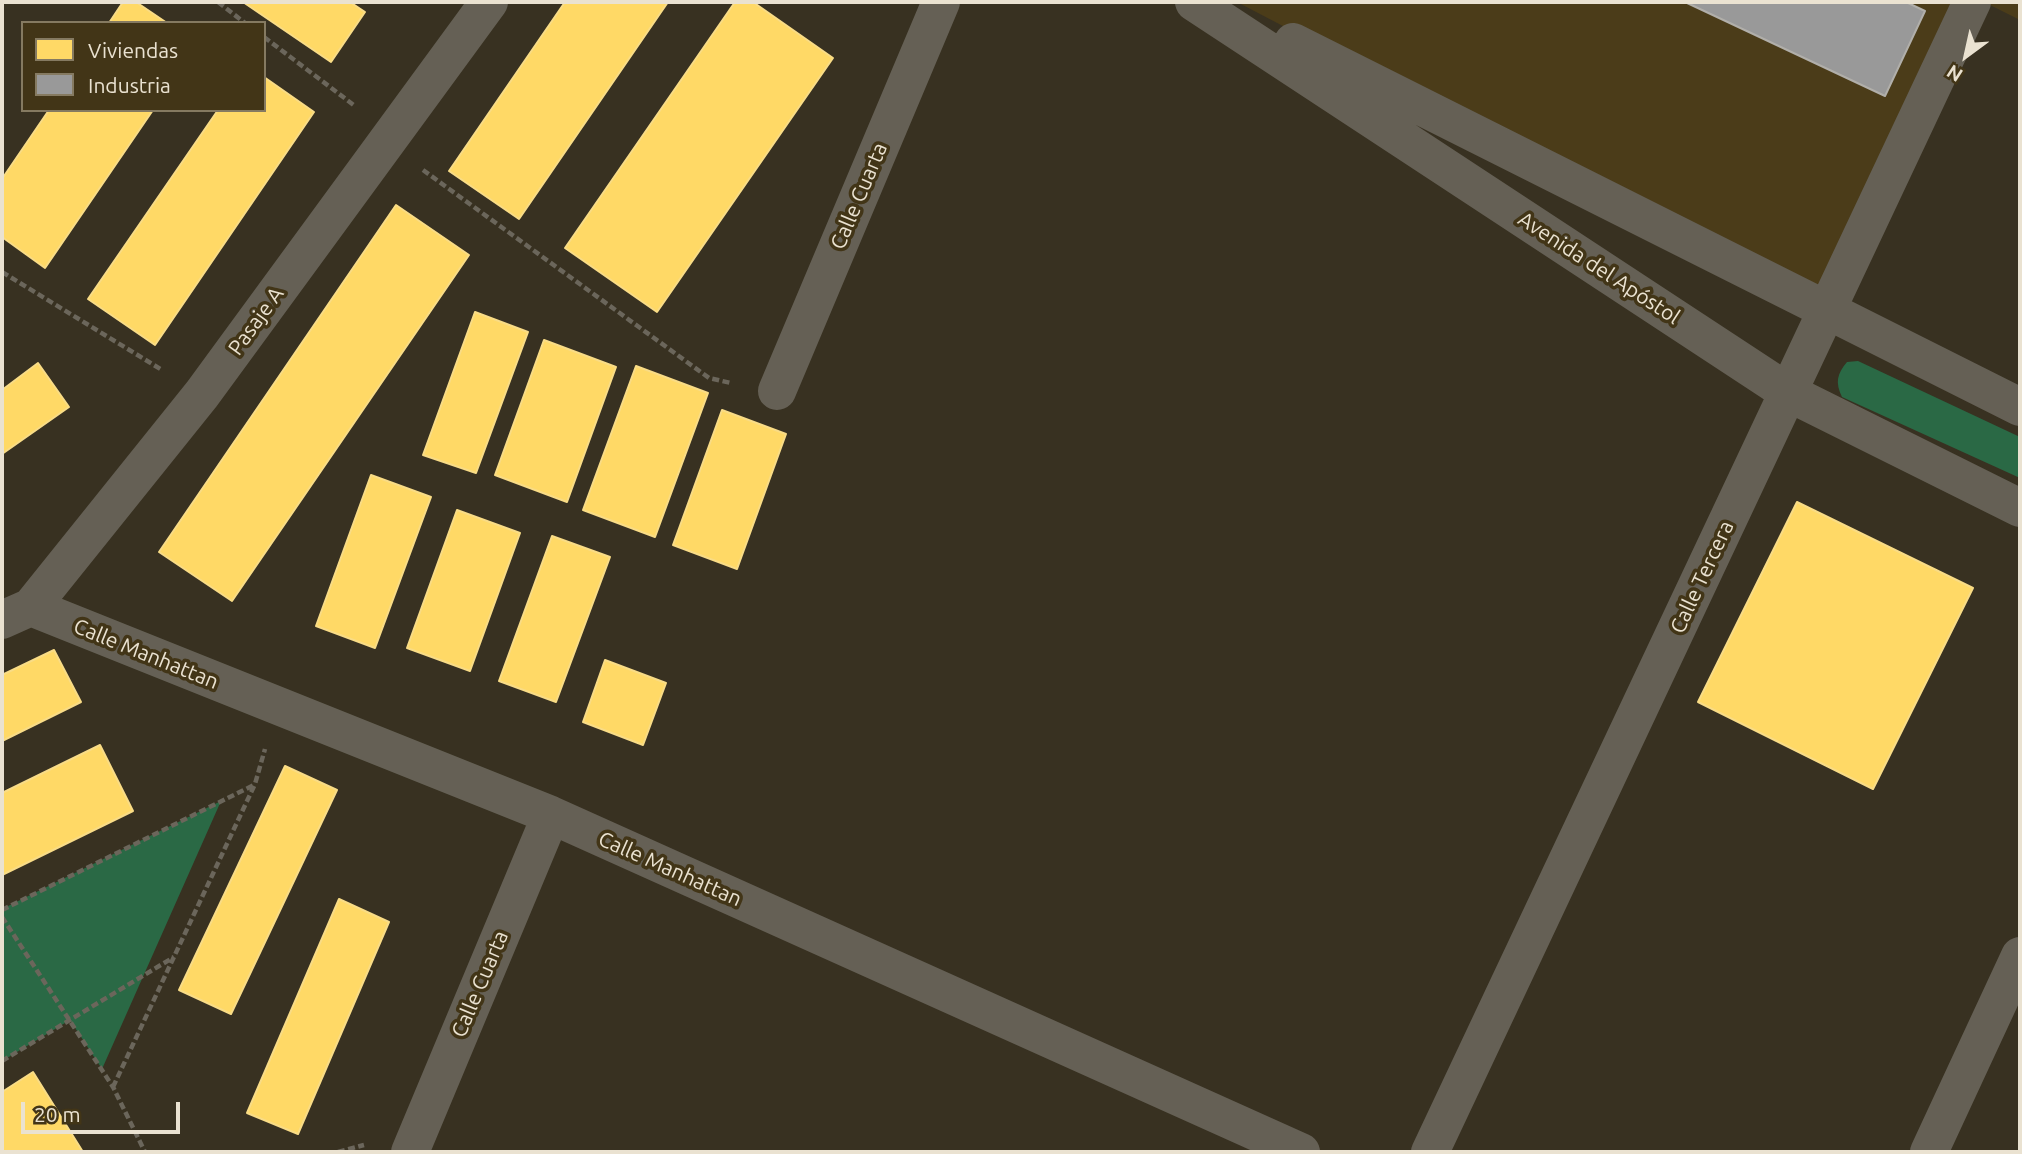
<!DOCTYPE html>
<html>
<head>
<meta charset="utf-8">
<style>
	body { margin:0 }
	#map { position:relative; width:2022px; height:1154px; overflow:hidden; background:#383121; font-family:Ubuntu,sans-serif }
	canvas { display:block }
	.frame { position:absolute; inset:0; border:4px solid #eae2d1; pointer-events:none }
	.legend { position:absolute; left:21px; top:21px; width:245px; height:91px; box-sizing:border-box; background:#423517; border:2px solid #857a61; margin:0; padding:9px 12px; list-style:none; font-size:21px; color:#eae2d1 }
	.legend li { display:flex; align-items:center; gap:14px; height:35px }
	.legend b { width:35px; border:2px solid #857a61 }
	.north { position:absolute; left:1931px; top:21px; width:70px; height:70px; -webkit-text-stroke:5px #423517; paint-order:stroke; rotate:213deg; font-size:19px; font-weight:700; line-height:28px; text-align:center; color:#eae2d1 }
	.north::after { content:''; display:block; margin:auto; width:24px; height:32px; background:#eae2d1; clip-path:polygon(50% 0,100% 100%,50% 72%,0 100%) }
	.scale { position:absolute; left:21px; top:1102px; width:159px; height:32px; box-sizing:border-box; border:4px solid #eae2d1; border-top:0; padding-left:9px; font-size:21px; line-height:24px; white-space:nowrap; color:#eae2d1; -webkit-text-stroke:5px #423517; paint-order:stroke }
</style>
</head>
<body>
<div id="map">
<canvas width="2022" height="1154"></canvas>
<div class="frame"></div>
<ul class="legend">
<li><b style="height:19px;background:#ffd966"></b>Viviendas</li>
<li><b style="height:19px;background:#999"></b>Industria</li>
</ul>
<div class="north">N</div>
<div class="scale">20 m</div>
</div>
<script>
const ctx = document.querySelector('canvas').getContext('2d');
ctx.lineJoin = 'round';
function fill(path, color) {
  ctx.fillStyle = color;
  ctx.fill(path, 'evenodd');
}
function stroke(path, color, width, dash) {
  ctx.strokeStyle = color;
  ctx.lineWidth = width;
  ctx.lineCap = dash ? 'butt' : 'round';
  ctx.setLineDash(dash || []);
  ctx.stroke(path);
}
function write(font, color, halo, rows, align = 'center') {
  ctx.font = font + ' Ubuntu,sans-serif';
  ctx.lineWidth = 7;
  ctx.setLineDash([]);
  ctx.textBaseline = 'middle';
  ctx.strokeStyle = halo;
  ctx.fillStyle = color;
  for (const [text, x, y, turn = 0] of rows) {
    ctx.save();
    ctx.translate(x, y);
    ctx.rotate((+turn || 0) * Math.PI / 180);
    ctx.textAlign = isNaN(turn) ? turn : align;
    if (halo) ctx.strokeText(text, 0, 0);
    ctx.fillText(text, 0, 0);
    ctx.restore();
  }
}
fill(new Path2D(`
	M1237,2H1972L1826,310Z
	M1984,2H2020V20Z`), '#4b3c19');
fill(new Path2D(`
	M1858,361L2020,437V478L1842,397C1835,382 1837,374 1847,362Z
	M221,801L102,1069L70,1020L2,1061V909Z`), '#2a6945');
const homes = new Path2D(`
	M123,2H136L167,23H109Z
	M243,2H350L365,12L331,62Z
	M565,2H668L519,219L449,171Z
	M735,2H753L833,58L657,312L565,248Z
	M264,77L314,112L155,345L88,299L218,110H264Z
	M49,110H153L45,268L2,237V179Z
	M396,205L469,255L232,601L159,552Z
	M475,312L528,332L476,473L423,455Z
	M544,340L616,367L567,502L495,475Z
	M38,363L69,407L2,454V390Z
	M636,366L708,393L655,537L583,510Z
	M722,410L786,434L737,569L673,545Z
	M371,475L431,497L375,648L316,626Z
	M1797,502L1973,588L1873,789L1698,702Z
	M457,510L520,533L470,671L407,648Z
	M552,536L610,557L556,702L499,681Z
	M54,650L81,702L2,741V675Z
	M605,660L666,683L643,745L583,722Z
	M100,745L133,811L2,875V793Z
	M285,766L337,790L231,1014L179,990Z
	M339,899L389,922L298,1134L247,1113Z
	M33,1072L83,1152H2V1092Z`);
fill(homes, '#ffd966');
stroke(homes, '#f9dc86', 2);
const industry = new Path2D(`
	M1685,2H1906L1925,11L1885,96Z`);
fill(industry, '#999');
stroke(industry, '#b1afaa', 2);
stroke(new Path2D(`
	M218,2L245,23
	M264,37L355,106
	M423,170L709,378L731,383
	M2,272L162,370
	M2,910L254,785
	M2,917L113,1087L145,1152
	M2,1061L174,957
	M113,1087L255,784L265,749
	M338,1152L364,1145`), '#6b665b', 4.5, [7, 3.5]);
stroke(new Path2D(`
	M1194,2L1789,393L2020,508
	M1293,42L2020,407
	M777,391L941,2
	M31,607L551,815L1301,1152
	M2,620L31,607L202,394L489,2
	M410,1152L551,815
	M1430,1152L1972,2
	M1929,1152L2020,956`), '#656055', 38);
write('21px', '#eae2d1', '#423517', [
	["Calle Cuarta",859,196,-67],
	["Avenida del Apóstol",1599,268,33],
	["Pasaje A",256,321,-54],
	["Calle Tercera",1702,577,-65],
	["Calle Manhattan",146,654,22],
	["Calle Manhattan",670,869,24],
	["Calle Cuarta",480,984,-67]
]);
</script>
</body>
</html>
